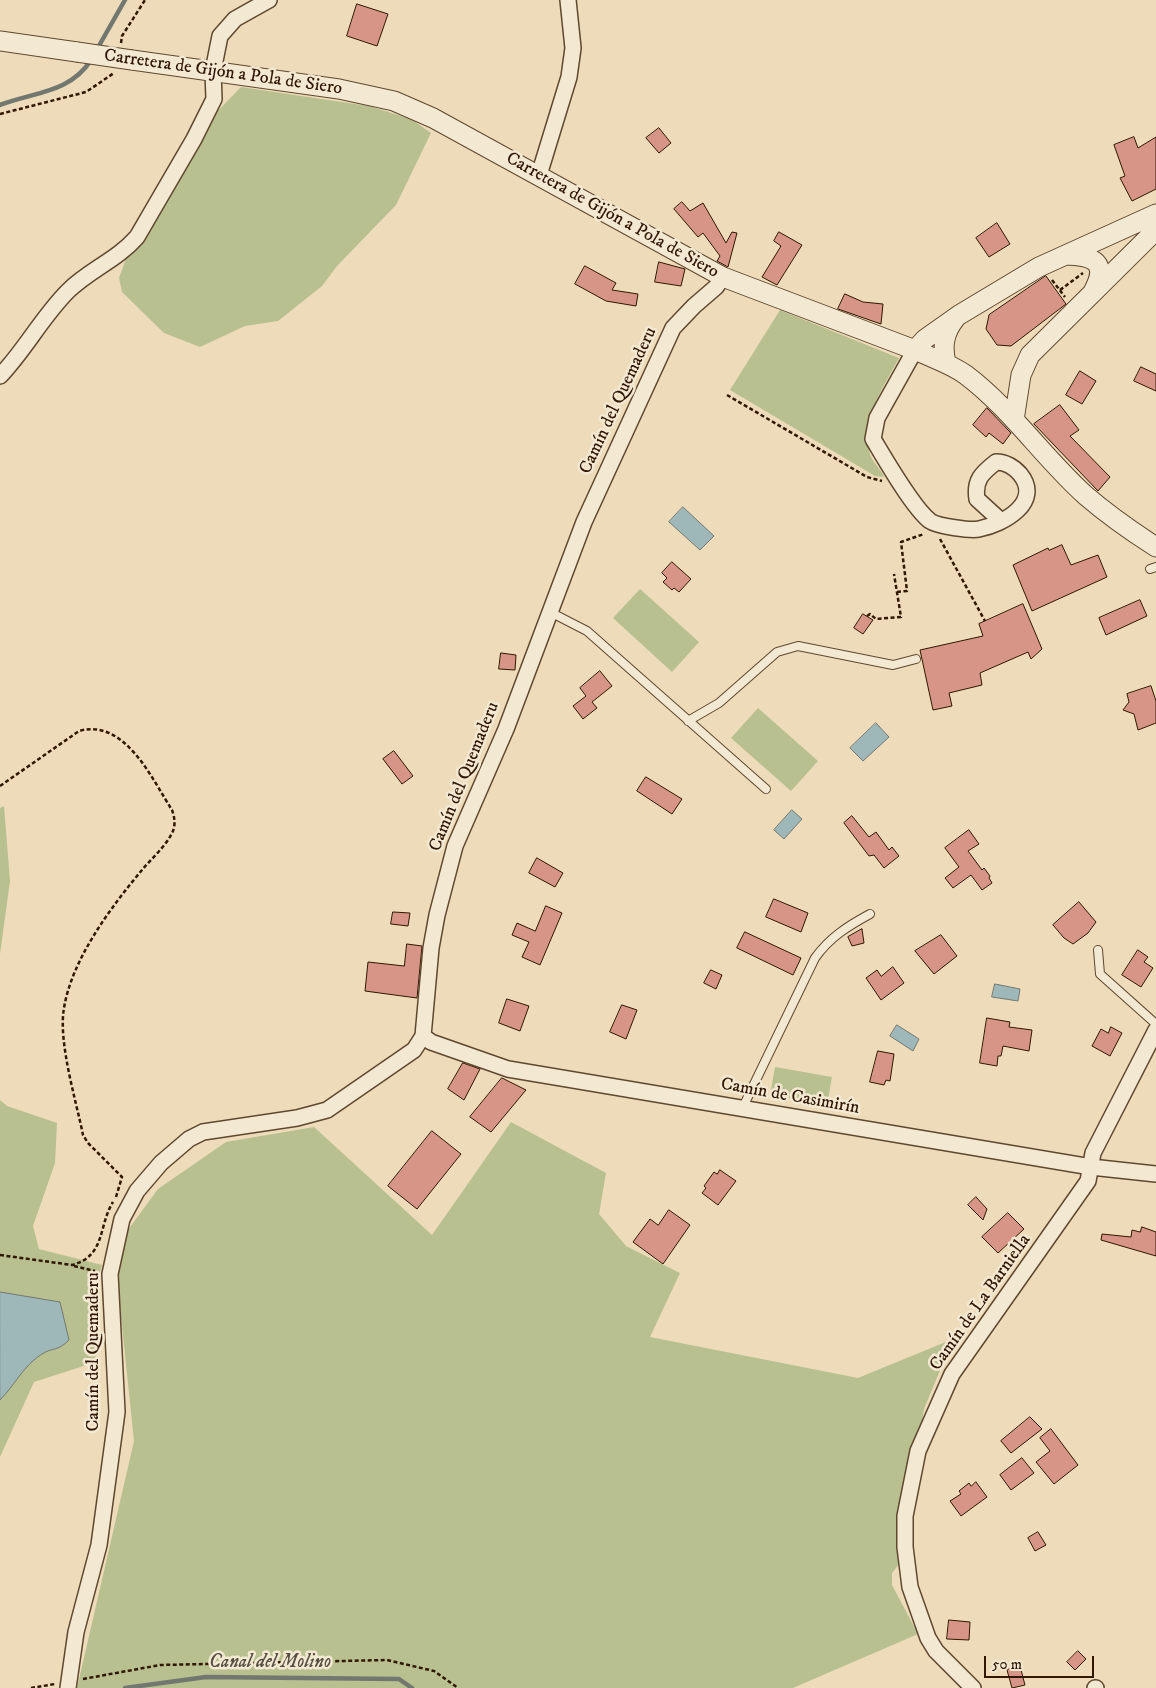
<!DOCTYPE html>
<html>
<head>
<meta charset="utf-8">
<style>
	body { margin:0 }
	#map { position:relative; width:1156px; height:1688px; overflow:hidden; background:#eddbb9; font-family:"IM FELL DW Pica",serif }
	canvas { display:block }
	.scale { position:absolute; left:984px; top:1656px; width:110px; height:22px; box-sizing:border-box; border:2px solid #301701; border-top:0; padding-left:6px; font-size:15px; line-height:18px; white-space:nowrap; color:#301701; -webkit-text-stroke:4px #f3e8d2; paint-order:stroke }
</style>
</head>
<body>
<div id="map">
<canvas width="1156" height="1688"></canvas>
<div class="scale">50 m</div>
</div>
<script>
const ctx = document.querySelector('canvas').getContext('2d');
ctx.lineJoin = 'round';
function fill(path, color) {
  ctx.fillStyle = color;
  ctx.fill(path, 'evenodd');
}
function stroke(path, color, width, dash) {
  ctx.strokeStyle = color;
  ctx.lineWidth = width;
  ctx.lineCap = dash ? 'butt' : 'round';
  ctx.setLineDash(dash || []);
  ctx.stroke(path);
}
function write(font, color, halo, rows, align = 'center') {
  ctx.font = font + ' "IM FELL DW Pica",serif';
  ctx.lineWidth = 5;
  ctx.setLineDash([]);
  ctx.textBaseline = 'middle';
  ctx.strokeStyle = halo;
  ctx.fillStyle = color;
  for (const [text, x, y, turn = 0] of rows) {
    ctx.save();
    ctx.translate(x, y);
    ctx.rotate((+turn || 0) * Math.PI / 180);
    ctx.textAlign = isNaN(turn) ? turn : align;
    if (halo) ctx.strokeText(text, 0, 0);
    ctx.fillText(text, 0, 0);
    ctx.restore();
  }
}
fill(new Path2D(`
	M241,87L369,106L411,119L431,133L396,205L337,266L322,286L278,321L245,326L200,347L164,333L122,292L119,278L126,259L150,226L210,119Z
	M780,310L899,358C884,386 860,421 870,454C872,462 881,469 884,477L875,476L730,390Z
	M640,589L699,642L672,672L613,618Z
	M758,708L818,761L791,791L731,738Z
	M4,806L10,881L0,954V808Z
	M775,1067L832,1077L827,1105L770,1095Z
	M0,1100L7,1106L57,1123L55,1163L33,1226L39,1249L102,1265L95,1290L96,1362L34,1382L0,1457Z
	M511,1122L606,1173L599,1214L626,1246L680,1273L650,1337L858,1378L953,1339L924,1409L900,1563L892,1573V1585L918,1634L793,1688H77L134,1441L114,1249L158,1189L226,1142L314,1127L432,1235Z`), '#b8c08f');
const water = new Path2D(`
	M683,507L714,536L700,550L669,522Z
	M876,723L889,737L863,761L850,748Z
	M792,810L802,819L784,839L774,830Z
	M995,984L1020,989L1018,1001L992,997Z
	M897,1025L919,1039L913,1051L890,1036Z
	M0,1292L60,1302L69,1340C57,1352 53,1347 42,1354C23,1366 15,1385 0,1400Z`);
fill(water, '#9eb8ba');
stroke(water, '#727870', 1);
stroke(new Path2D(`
	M96,51L125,0
	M0,105C34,92 70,93 91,60
	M125,1688L206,1677L399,1679L412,1688`), '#727870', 4.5);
const building = new Path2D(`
	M357,4L388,14L377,46L347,36Z
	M659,128L671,143L659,153L646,138Z
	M1134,137L1138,148L1156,137V189L1132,201L1120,178L1125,176L1114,145Z
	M682,202L690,211L703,203L726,243L732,232L737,233L728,267L717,261L720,256L703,233L698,237L674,209Z
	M997,223L1010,244L989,257L976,238Z
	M779,232L802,245L777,285L762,277L781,246L774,241Z
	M659,262L685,269L681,286L655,282Z
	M585,266L616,283L612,290L638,294L636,306L606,301L575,284Z
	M1046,276L1066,304L1011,346L997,345L986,329L989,315Z
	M845,294L863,302L883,304L881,324L838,309Z
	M1141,367L1156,374V391L1134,381Z
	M1080,371L1096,381L1082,404L1066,395Z
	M1060,405L1079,430L1070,436L1110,477L1098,491L1034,424Z
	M987,408L1011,433L1003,444L989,433L986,437L973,425Z
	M1062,545L1071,565L1098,555L1107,577L1032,611L1013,565L1048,548L1049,550Z
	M672,562L691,579L679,592L674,588L672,590L663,582L667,578L662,573Z
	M1140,600L1147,616L1106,635L1099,618Z
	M1023,604L1042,649L1031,659L1028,652L980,673L982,685L949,693L952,706L933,710L920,650L983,636L979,624Z
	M863,614L873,620L863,634L854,628Z
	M501,653L516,655L515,670L499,669Z
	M600,671L612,686L592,702L597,708L583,719L573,706L586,696L580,688Z
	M1151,686L1156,701V723L1138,730L1134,714L1123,710L1129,702L1127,694Z
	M394,751L413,776L402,784L383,759Z
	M646,777L682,799L672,814L637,791Z
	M852,816L869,837L876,832L889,850L892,847L899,856L884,868L874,855L869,856L844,823Z
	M969,830L979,844L968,851L982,870L984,868L990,876L989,878L992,883L982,890L971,875L953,888L945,878L959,867L945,848Z
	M537,858L563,873L555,887L529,873Z
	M774,899L808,913L801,932L766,917Z
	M1079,902L1096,922L1088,933L1073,944L1064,938L1053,925Z
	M546,906L562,913L540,965L522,957L529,942L512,935L517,923L535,931Z
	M393,912L410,913L408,926L391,924Z
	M862,929L864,943L852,946L848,937Z
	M745,932L801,958L793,975L737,948Z
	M941,935L957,956L934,974L915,951Z
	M407,944L422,946L417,998L365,991L368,962L404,966Z
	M1138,950L1148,957L1144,962L1153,968L1141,987L1122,975Z
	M893,967L904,983L881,1000L866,978L877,970L881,976Z
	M711,970L722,975L716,989L704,983Z
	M507,999L529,1006L520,1031L499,1023Z
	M622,1005L637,1010L626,1039L610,1032Z
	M987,1018L1010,1022L1009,1027L1032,1030L1029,1051L1003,1046L1001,1056H998L997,1066L980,1063Z
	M1111,1027L1122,1033L1110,1056L1092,1046L1101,1029L1108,1033Z
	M878,1051L894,1054L890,1081L886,1080L884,1085L870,1082Z
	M463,1063L480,1069L464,1100L448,1089Z
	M502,1078L526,1090L491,1132L470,1117Z
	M432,1131L461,1154L417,1209L388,1186Z
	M720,1170L736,1181L718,1205L702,1193L706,1188L704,1186L714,1172L717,1174Z
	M976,1197L987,1209L983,1220L968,1205Z
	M669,1210L690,1225L663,1264L633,1242L650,1219L658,1225Z
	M1008,1213L1024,1229L998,1253L982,1237Z
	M1142,1227L1156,1232V1256L1101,1240L1102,1234L1131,1237L1132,1230L1140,1232Z
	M1030,1417L1042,1429L1011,1453L1001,1441Z
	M1051,1429L1078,1465L1054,1484L1036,1462L1050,1451L1040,1438Z
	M1022,1458L1034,1473L1011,1490L1000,1475Z
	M976,1482L987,1497L961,1516L950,1501L961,1494L959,1491L969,1483L971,1486Z
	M1038,1532L1046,1545L1035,1551L1028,1538Z
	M949,1620L970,1622L969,1640L947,1639Z
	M1078,1651L1086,1659L1075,1670L1067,1662Z
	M1020,1666L1025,1685L1012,1688L1007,1670Z`);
fill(building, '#d69586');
stroke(building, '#301701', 1);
const service = new Path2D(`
	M1150,569L1156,567
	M550,612L587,631L766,789
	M688,721L719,703L777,652L798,646L893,665L916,659
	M1098,950L1100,974L1156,1024
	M743,1107L815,958C830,937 848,926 870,914`);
const minor = new Path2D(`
	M539,175L569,77L573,48L568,0
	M915,350L877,418L873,439C885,459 913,508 930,521C937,526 971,531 979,529C1004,524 1043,502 1020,474C1014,467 1005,462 996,462C982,473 974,480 977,499L1000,520
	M0,376C25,350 42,317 68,291C89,270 117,260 137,237L194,139L214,99L213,71L220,36L235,19L269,0
	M423,1036L431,1042L508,1069L1091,1167L1156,1174
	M68,1688L76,1632L99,1545L117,1412L110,1274L122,1219L137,1191L161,1163L189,1139L203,1132L297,1118L327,1110L414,1050L423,1036L431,948L437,915L455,846L506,729L584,522L673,328L694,306L716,287L723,277
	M973,1688L936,1651L928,1638L910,1587L905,1547V1516L918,1451L952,1374L1088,1181L1093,1153L1156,1030
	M1095,1688H1096`);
const tertiary = new Path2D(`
	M0,41L77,52
	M132,60L339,89L394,101L433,118L723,277L915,350C932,358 951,364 966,375C1011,409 1043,457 1085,495C1107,514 1131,531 1156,547
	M1066,255C1094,256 1109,262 1093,292
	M915,350L925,339L959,315L1039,267L1156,214
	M946,363C942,346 944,333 955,319
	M1014,420L1021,375L1030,355L1156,230`);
stroke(service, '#5f482f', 10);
stroke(minor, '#5f482f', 18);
stroke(tertiary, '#5f482f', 21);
stroke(new Path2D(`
	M121,43L122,36L145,0
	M0,114L86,92L114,73
	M1052,280L1065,297
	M1060,290L1083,273
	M727,395L867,477L882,481
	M940,539L985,621
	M897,592L907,591L901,542L924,534
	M867,616L870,614L876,619L901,617L894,574
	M0,786L79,731C125,718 152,779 172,810C175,818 176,827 171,835C164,848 151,859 142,870C111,907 72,959 64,1008C58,1042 76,1100 83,1135L88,1143L122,1177L116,1197
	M0,1255L72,1265C106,1256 98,1226 113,1202
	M74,1266L95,1271
	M83,1679L160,1665L387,1660L434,1671L458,1688
	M31,1688L55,1684`), '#301701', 2.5, [4, 2.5]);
stroke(service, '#f3e8d2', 8);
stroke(minor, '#f3e8d2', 15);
stroke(tertiary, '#f3e8d2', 19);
const tertiaryBridge = new Path2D(`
	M77,52L132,60`);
stroke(tertiaryBridge, '#5f482f', 21, []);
stroke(tertiaryBridge, '#f3e8d2', 19);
write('18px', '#301701', '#f3e8d2', [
	["Carretera de Gijón a Pola de Siero",223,73,8],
	["Carretera de Gijón a Pola de Siero",612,216,29],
	["Camín del Quemaderu",619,401,-65],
	["Camín del Quemaderu",465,777,-68],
	["Camín de Casimirín",790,1097,10],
	["Camín de La Barniella",981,1303,-55],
	["Camín del Quemaderu",94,1352,-90]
]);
write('italic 19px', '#564f42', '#f3e8d2', [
	["Canal del Molino",270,1663]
]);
</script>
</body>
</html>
